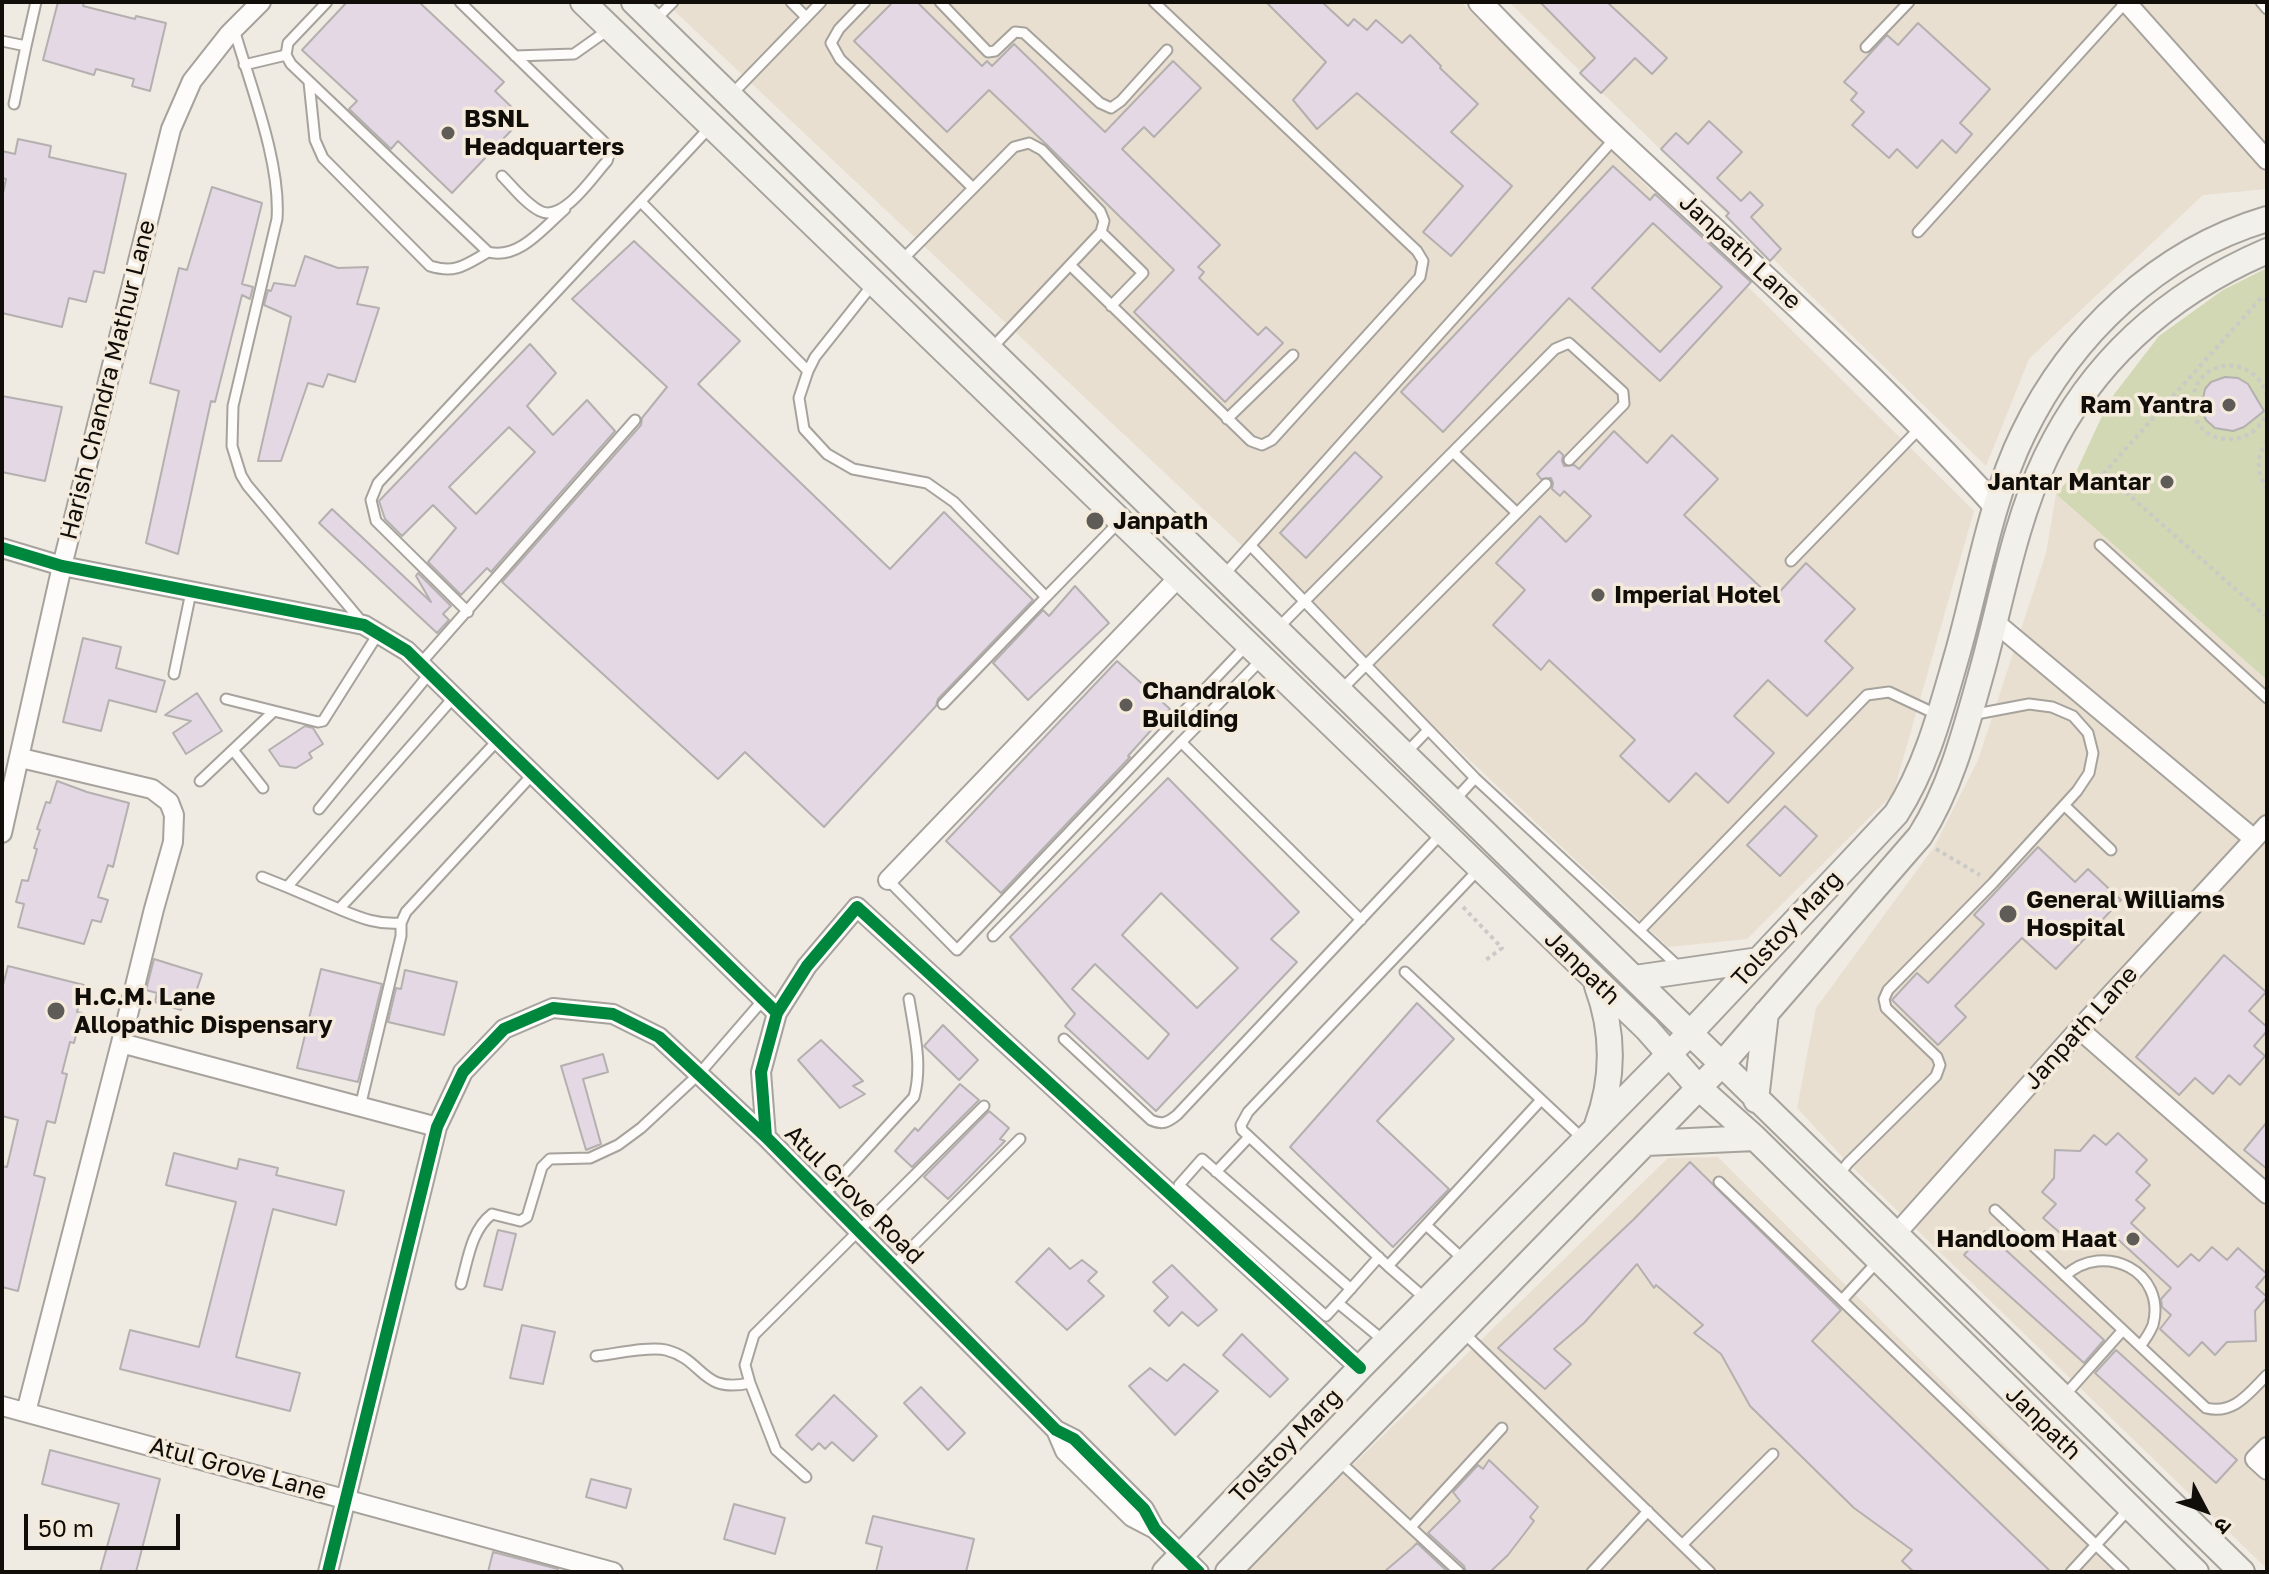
<!DOCTYPE html>
<html>
<head>
<meta charset="utf-8">
<style>
	body { margin:0 }
	#map { position:relative; width:2269px; height:1574px; overflow:hidden; background:#efeae2; font-family:"Golos Text","Noto Sans Devanagari",sans-serif }
	canvas { display:block }
	.frame { position:absolute; inset:0; border:4px solid #110e0a; pointer-events:none }
	.north { position:absolute; left:2165px; top:1470px; width:80px; height:80px; -webkit-text-stroke:6px #f4ebdd; paint-order:stroke; rotate:131deg; font-size:22px; font-weight:700; line-height:32px; text-align:center; color:#110e0a }
	.north::after { content:''; display:block; margin:auto; width:28px; height:36px; background:#110e0a; clip-path:polygon(50% 0,100% 100%,50% 72%,0 100%) }
	.scale { position:absolute; left:24px; top:1514px; width:156px; height:36px; box-sizing:border-box; border:4px solid #110e0a; border-top:0; padding-left:10px; font-size:24px; line-height:28px; white-space:nowrap; color:#110e0a; -webkit-text-stroke:6px #f4ebdd; paint-order:stroke }
</style>
</head>
<body>
<div id="map">
<canvas width="2269" height="1574"></canvas>
<div class="frame"></div>
<div class="north">उ</div>
<div class="scale">50 m</div>
</div>
<script>
const ctx = document.querySelector('canvas').getContext('2d');
ctx.lineJoin = 'round';
function fill(path, color) {
  ctx.fillStyle = color;
  ctx.fill(path, 'evenodd');
}
function stroke(path, color, width, dash) {
  ctx.strokeStyle = color;
  ctx.lineWidth = width;
  ctx.lineCap = dash ? 'butt' : 'round';
  ctx.setLineDash(dash || []);
  ctx.stroke(path);
}
function write(font, color, halo, rows, align = 'center') {
  ctx.font = font + ' "Golos Text",sans-serif';
  ctx.lineWidth = 7;
  ctx.setLineDash([]);
  ctx.textBaseline = 'middle';
  ctx.strokeStyle = halo;
  ctx.fillStyle = color;
  for (const [text, x, y, turn = 0] of rows) {
    ctx.save();
    ctx.translate(x, y);
    ctx.rotate((+turn || 0) * Math.PI / 180);
    ctx.textAlign = isNaN(turn) ? turn : align;
    if (halo) ctx.strokeText(text, 0, 0);
    ctx.fillText(text, 0, 0);
    ctx.restore();
  }
}
fill(new Path2D(`
	M665,2H1461L1974,511L1893,794L1747,939L1668,947Z
	M1509,2H2267V189L2203,195L2029,359L1986,466Z
	M2056,494L2267,680V1569L1848,1163L1797,1108L1816,1008L1934,847L1978,760L2046,553Z
	M1718,1157L2132,1572H1243L1668,1158Z`), '#e9dfd0');
fill(new Path2D(`
	M2267,268V680L2056,494L2077,470L2109,401L2159,336L2223,290Z`), '#d1d8b3');
const building = new Path2D(`
	M58,2H84L83,6L135,19L136,16L166,23L150,91L132,86L134,79L96,69L94,75L43,60Z
	M347,2H419L504,82L495,91L523,118L452,193L398,141L391,149L349,109L357,101L302,50Z
	M893,2H917L982,66L987,61L992,66L1014,44L1105,132L1173,61L1201,88L1154,137L1144,127L1122,149L1220,245L1198,267L1204,272L1199,278L1258,335L1266,327L1283,343L1225,402L1134,312L1174,270L1047,145L989,90L947,132L854,41Z
	M1266,2H1322L1348,26L1354,19L1367,30L1376,20L1402,43L1410,35L1441,66L1440,68L1478,104L1451,132L1512,186L1451,256L1423,232L1463,186L1357,93L1317,129L1293,100L1326,62Z
	M1540,2H1607L1667,58L1652,74L1635,58L1601,93L1580,73L1595,58Z
	M1918,23L1990,89L1960,123L1972,134L1956,153L1942,140L1917,168L1897,149L1889,158L1852,125L1864,112L1851,100L1857,93L1844,82L1887,35L1898,45Z
	M1709,121L1742,152L1717,178L1741,201L1750,192L1763,205L1751,217L1781,249L1770,261L1726,216L1729,213L1661,149L1676,133L1688,144Z
	M18,139L51,146L49,157L126,174L104,273L94,271L86,302L69,298L62,327L2,313V198L6,179L2,178V151L15,154Z
	M1613,166L1650,200L1655,194L1751,282L1660,381L1569,298L1443,432L1401,392ZM1653,223L1722,287L1660,352L1592,288Z
	M212,187L262,203L242,284L253,287L250,299L242,295L215,402L211,401L178,554L146,543L179,391L150,383L179,268L187,270Z
	M634,241L740,341L698,384L890,569L944,512L1033,600L938,699L936,706L824,827L745,752L718,779L502,582L641,425L642,418L667,387L572,299Z
	M305,256L338,268L368,267L357,304L379,308L355,382L328,374L323,387L308,383L281,461H258L291,317L264,305L268,290L271,291L274,283L295,286Z
	M530,344L556,373L527,406L553,435L587,400L615,431L491,572L487,568L461,595L428,562L456,528L433,505L402,536L385,519L379,501ZM509,427L535,452L476,514L449,487Z
	M2225,377L2238,378L2248,384L2264,411L2244,427L2233,431L2215,428L2206,420L2201,409L2205,389L2211,382Z
	M2,396L62,407L45,481L2,472Z
	M1614,431L1647,463L1672,435L1718,479L1684,515L1773,599L1806,563L1855,609L1825,641L1853,668L1807,716L1768,680L1734,716L1774,753L1728,803L1696,773L1669,802L1620,756L1635,740L1549,660L1541,670L1493,625L1525,590L1496,563L1540,516L1566,542L1591,516L1564,491L1560,496L1552,489L1553,483L1551,478L1541,479L1537,474L1559,451L1563,455L1562,461L1564,466L1574,465L1579,469Z
	M1355,452L1382,477L1306,558L1280,533Z
	M332,509L431,602L416,576L418,573L451,606L443,614L449,620L437,633L319,523Z
	M1075,586L1109,623L1028,700L993,663L1043,610L1049,616Z
	M83,638L121,647L116,668L165,681L156,712L109,700L101,731L63,722Z
	M1117,661L1170,709L1128,756L1130,757L1001,893L946,841Z
	M197,693L222,731L186,754L173,733L191,721L165,715Z
	M305,726L313,728L323,744L309,753L312,758L296,768L280,766L269,750Z
	M1168,778L1299,912L1271,939L1297,962L1156,1111L1065,1026L1075,1014L1010,937ZM1161,893L1238,968L1197,1008L1122,935ZM1095,964L1169,1034L1148,1059L1072,989Z
	M57,781L87,792L129,803L113,867L108,865L98,897L108,900L101,922L92,920L84,944L18,927L24,904L16,902L22,880L28,881L37,849L34,848L40,830L37,829L46,802L50,803Z
	M1785,806L1817,836L1780,876L1747,845Z
	M2038,847L2075,882L2088,869L2121,900L2056,969L2022,938L1955,1006L1966,1017L1938,1045L1892,1000L1917,973L1928,983L1984,924L1974,915Z
	M2224,955L2266,992L2249,1011L2267,1027V1031L2254,1046L2265,1056L2240,1085L2229,1075L2213,1094L2195,1078L2179,1095L2136,1057Z
	M154,959L202,974L192,1004L184,1002L181,1010L155,1002L157,993L146,990Z
	M8,966L84,985L77,1012L82,1013L74,1043L70,1042L62,1073L67,1074L55,1123L47,1121L34,1175L45,1178L18,1291L2,1287V1166L7,1167L18,1120L2,1116V989Z
	M321,969L382,984L358,1082L297,1068Z
	M405,970L457,982L444,1035L388,1022L396,988L401,989Z
	M1417,1003L1454,1039L1377,1121L1449,1189L1393,1247L1290,1147Z
	M943,1025L978,1060L959,1080L924,1046Z
	M821,1040L863,1081L853,1086L865,1094L840,1108L798,1060Z
	M603,1054L608,1072L583,1079L601,1144L586,1150L561,1066Z
	M960,1084L979,1100L912,1167L895,1151L915,1128L918,1131Z
	M989,1111L1009,1128L1000,1139L1005,1141L948,1199L924,1177Z
	M2267,1122V1169L2244,1150Z
	M2118,1133L2147,1160L2136,1172L2150,1185L2136,1200L2145,1208L2131,1223L2178,1267L2191,1254L2199,1261L2212,1247L2227,1260L2238,1248L2267,1274L2256,1287L2267,1297L2255,1311L2256,1341L2227,1342L2215,1355L2202,1342L2189,1356L2160,1329L2171,1315L2162,1307L2161,1299L2171,1288L2111,1233L2099,1245L2085,1232L2074,1245L2043,1218L2056,1204L2042,1192L2054,1178L2055,1150L2080,1151L2094,1135L2106,1145Z
	M174,1153L237,1169L239,1159L278,1168L276,1175L344,1191L336,1225L273,1209L236,1357L300,1373L290,1411L120,1369L130,1330L199,1347L236,1202L166,1185Z
	M1690,1162L1841,1310L1812,1341L2051,1572H1914L1902,1561L1912,1550L1854,1508L1750,1406L1721,1354L1694,1333L1703,1325L1656,1285L1654,1288L1637,1264L1584,1323L1554,1349L1571,1364L1545,1389L1498,1348L1633,1220Z
	M498,1230L516,1234L502,1290L484,1286Z
	M1985,1231L2104,1340L2084,1363L1964,1255Z
	M1049,1248L1070,1269L1082,1260L1097,1272L1088,1281L1104,1296L1067,1330L1016,1282Z
	M1172,1265L1217,1310L1198,1326L1182,1312L1169,1326L1154,1311L1168,1297L1153,1282Z
	M522,1325L555,1332L543,1384L510,1378Z
	M1242,1334L1288,1379L1270,1397L1223,1355Z
	M2116,1350L2237,1460L2216,1483L2095,1373Z
	M1184,1364L1218,1391L1175,1435L1129,1386L1150,1368L1167,1381Z
	M921,1387L965,1433L948,1450L904,1403Z
	M834,1395L877,1436L853,1461L832,1442L825,1449L819,1443L812,1450L796,1435Z
	M50,1450L160,1479L136,1572H100L119,1504L42,1484Z
	M1489,1460L1538,1507L1530,1517L1534,1521L1508,1555L1490,1572H1466L1464,1566L1428,1533L1460,1501L1453,1492L1478,1465L1483,1469Z
	M591,1479L631,1489L626,1508L586,1497Z
	M734,1504L785,1518L775,1554L724,1539Z
	M873,1516L974,1539L966,1572H876L882,1547L866,1543Z
	M1417,1543L1448,1572H1384L1412,1548Z
	M493,1552L558,1569V1572H488Z`);
fill(building, '#e3d8e3');
stroke(building, '#b4b0af', 2);
const service = new Path2D(`
	M327,2L288,43L286,55L291,64L488,252C519,260 543,228 565,209
	M460,2L608,146L610,152L607,161C593,176 563,223 540,211C526,204 513,187 502,176
	M791,2L806,17
	M865,2L839,29L831,43L840,59L973,188
	M940,2L988,52L995,51L1015,32L1024,33L1100,103L1111,108L1121,101L1167,50
	M2261,2L2267,9
	M656,19L673,2
	M234,29C250,85 281,162 277,219L233,406L232,446L241,475L247,485L362,622
	M2,41L26,46L36,2
	M1866,47L1909,2
	M515,56L574,54L608,30
	M244,65L286,55
	M309,82L315,140L323,158L430,266C456,274 465,265 488,252
	M732,94L821,2
	M14,104L26,46
	M641,202L808,371L799,398L804,429L827,454L853,469L927,483L954,502L1046,597L943,704
	M1101,232L1143,273L1111,306
	M1918,232L2126,2
	M900,262L1014,147L1029,143L1042,150L1100,211L1104,221L1101,232L990,350
	M1070,265L1251,441L1262,445L1272,440L1420,277L1423,261L1417,251L1154,2
	M808,371L815,357L873,284
	M1227,419L1293,355
	M1453,452L1517,513
	M2100,545L2267,698
	M1251,546L1475,778L1680,968
	M1791,561L1919,429
	M1223,576L1615,138
	M1046,597L1119,522
	M468,612L376,521L371,500L378,483L711,126
	M1278,628L1555,349L1569,343L1623,392L1624,404L1569,460
	M420,664L635,420
	M174,674L191,592
	M1340,691L1546,484
	M226,699L318,722L323,721L378,634
	M498,740L339,909C361,918 377,925 401,923L406,912L533,774
	M1181,742L1361,920
	M233,750L263,788
	M1406,753L1428,730
	M200,781L274,711
	M1453,802L1475,778
	M2064,805L2111,850
	M319,809L430,673
	M1479,869L1248,1112L1241,1125L1242,1130L1388,1266L1541,1100
	M262,877L287,887L454,697
	M888,880L957,950L1247,645
	M287,887L339,909
	M1640,930L1867,695L1889,692L1936,714
	M993,936L1262,659
	M1405,972L1582,1138
	M1064,1039L1151,1120C1162,1125 1167,1123 1177,1115L1442,833
	M360,1107L401,936V923
	M1216,1172L1249,1137
	M1837,1177L1848,1163L1936,1076L1940,1065L1937,1057L1886,1008L1884,999L1888,990L1993,883L2077,791L2089,773L2093,753L2088,733L2073,716L2052,707L2029,704L1971,715
	M1719,1182L2124,1572
	M824,1195L914,1097C923,1065 914,1031 909,999
	M1995,1210L2206,1408C2234,1415 2249,1393 2267,1375
	M1426,1225L1463,1259
	M893,1266L1020,1139
	M1388,1266L1427,1300
	M2065,1276C2104,1240 2167,1272 2153,1325C2150,1332 2145,1340 2140,1346
	M461,1284C468,1260 471,1230 492,1214L520,1221L527,1217L542,1167L550,1159L590,1158L618,1145L641,1128L699,1074L763,1000
	M1351,1289L1202,1159L1179,1185L1326,1316C1344,1297 1361,1277 1379,1257
	M1843,1299L1877,1262
	M1338,1303L1383,1340
	M1463,1332L1710,1572
	M596,1356C615,1354 649,1346 666,1350C705,1360 700,1394 750,1383
	M2065,1395L2123,1330
	M1340,1462L1459,1572
	M806,1477L776,1450L750,1383L745,1365L754,1335L984,1106
	M1411,1527L1502,1428
	M1683,1544L1773,1454
	M1592,1572L1648,1511
	M2071,1572L2128,1510`);
const minor = new Path2D(`
	M2126,2L2267,160
	M2,548L62,566L364,625L407,651L777,1013L761,1072L766,1137
	M1996,623L2254,839
	M21,758L152,789L169,802L174,815L173,842L154,909L121,1043L437,1127
	M2,833L62,566L171,129L192,81L229,34L261,2
	M888,880L1178,578
	M777,1013L807,966L857,907L1360,1368
	M2079,1029L2267,1194
	M1896,1234L2079,1029L2267,825
	M2,1406L613,1572
	M26,1412L121,1043
	M1056,1430L1065,1451L1132,1517L1155,1529
	M2267,1447L2255,1459L2267,1470
	M328,1572L437,1127L463,1072L504,1029L553,1008L613,1014L659,1037L766,1137L1056,1430L1074,1439L1144,1509L1155,1529L1199,1572`);
const tertiary = new Path2D(`
	M1480,2C1525,48 1570,95 1617,139C1746,260 1878,376 1996,507`);
const secondary = new Path2D(`
	M583,2L1647,1029L1698,1087L1755,1138L2196,1572
	M634,2L2242,1572
	M1635,978L1759,960
	M1597,986C1614,1032 1614,1079 1597,1125
	M1756,1100L1766,1013
	M1646,1143L1755,1138
	M1165,1572L1360,1368L1690,1033L1896,814C1927,766 1941,710 1957,655C1977,585 1991,499 2023,434C2071,334 2159,251 2267,219
	M1228,1572L1722,1064L1920,836C1950,789 1965,732 1980,678C2001,605 2013,526 2046,457C2093,359 2169,293 2267,251`);
stroke(service, '#a6a29c', 13);
stroke(minor, '#a6a29c', 22);
stroke(tertiary, '#a6a29c', 26);
stroke(secondary, '#a6a29c', 28);
stroke(new Path2D(`
	M2267,301L2262,297L2104,473L2267,617
	M2267,396C2255,352 2193,357 2193,403C2192,448 2256,452 2267,410
	M2267,441C2256,457 2256,472 2267,489
	M1936,849L1980,875
	M1463,907L1502,948L1483,962`), '#cccac7', 4, [4, 4]);
stroke(service, '#fdfcfb', 9);
stroke(minor, '#fdfcfb', 18);
stroke(tertiary, '#fdfcfb', 22);
stroke(secondary, '#f2f0eb', 24);
stroke(new Path2D(`
	M2,548L62,566L364,625L407,651L777,1013L761,1072L766,1137
	M777,1013L807,966L857,907L1360,1368
	M328,1572L437,1127L463,1072L504,1029L553,1008L613,1014L659,1037L766,1137L1056,1430L1074,1439L1144,1509L1155,1529L1199,1572`), '#00873e', 12);
for (const [x, y, r, color] of [
	[448,133,8,"#5f5b56"],
	[2229,405,8,"#5f5b56"],
	[2167,482,8,"#5f5b56"],
	[1095,521,10,"#5f5b56"],
	[1598,595,8,"#5f5b56"],
	[1126,705,8,"#5f5b56"],
	[2008,914,10,"#5f5b56"],
	[56,1011,10,"#5f5b56"],
	[2133,1239,8,"#5f5b56"]
]) {
  const dot = new Path2D();
  dot.arc(x, y, r, 0, 2 * Math.PI);
  ctx.fillStyle = color;
  ctx.fill(dot);
  stroke(dot, '#f4ebdd', 3);
}
write('bold 24px', '#110e0a', '#f4ebdd', [
	["BSNL",464,119],
	["Headquarters",464,147],
	["Ram Yantra",2213,405,"right"],
	["Jantar Mantar",2151,482,"right"],
	["Janpath",1113,521],
	["Imperial Hotel",1614,595],
	["Chandralok",1142,691],
	["Building",1142,719],
	["General Williams",2026,900],
	["Hospital",2026,928],
	["H.C.M. Lane",74,997],
	["Allopathic Dispensary",74,1025],
	["Handloom Haat",2117,1239,"right"]
], 'left');
write('24px', '#110e0a', '#f4ebdd', [
	["Janpath Lane",1740,252,43],
	["Harish Chandra Mathur Lane",108,380,-76],
	["Tolstoy Marg",1787,929,-47],
	["Janpath",1582,968,44],
	["Janpath Lane",2081,1028,-48],
	["Atul Grove Road",854,1195,45],
	["Janpath",2043,1423,44],
	["Tolstoy Marg",1286,1446,-46],
	["Atul Grove Lane",238,1469,15]
]);
</script>
</body>
</html>
